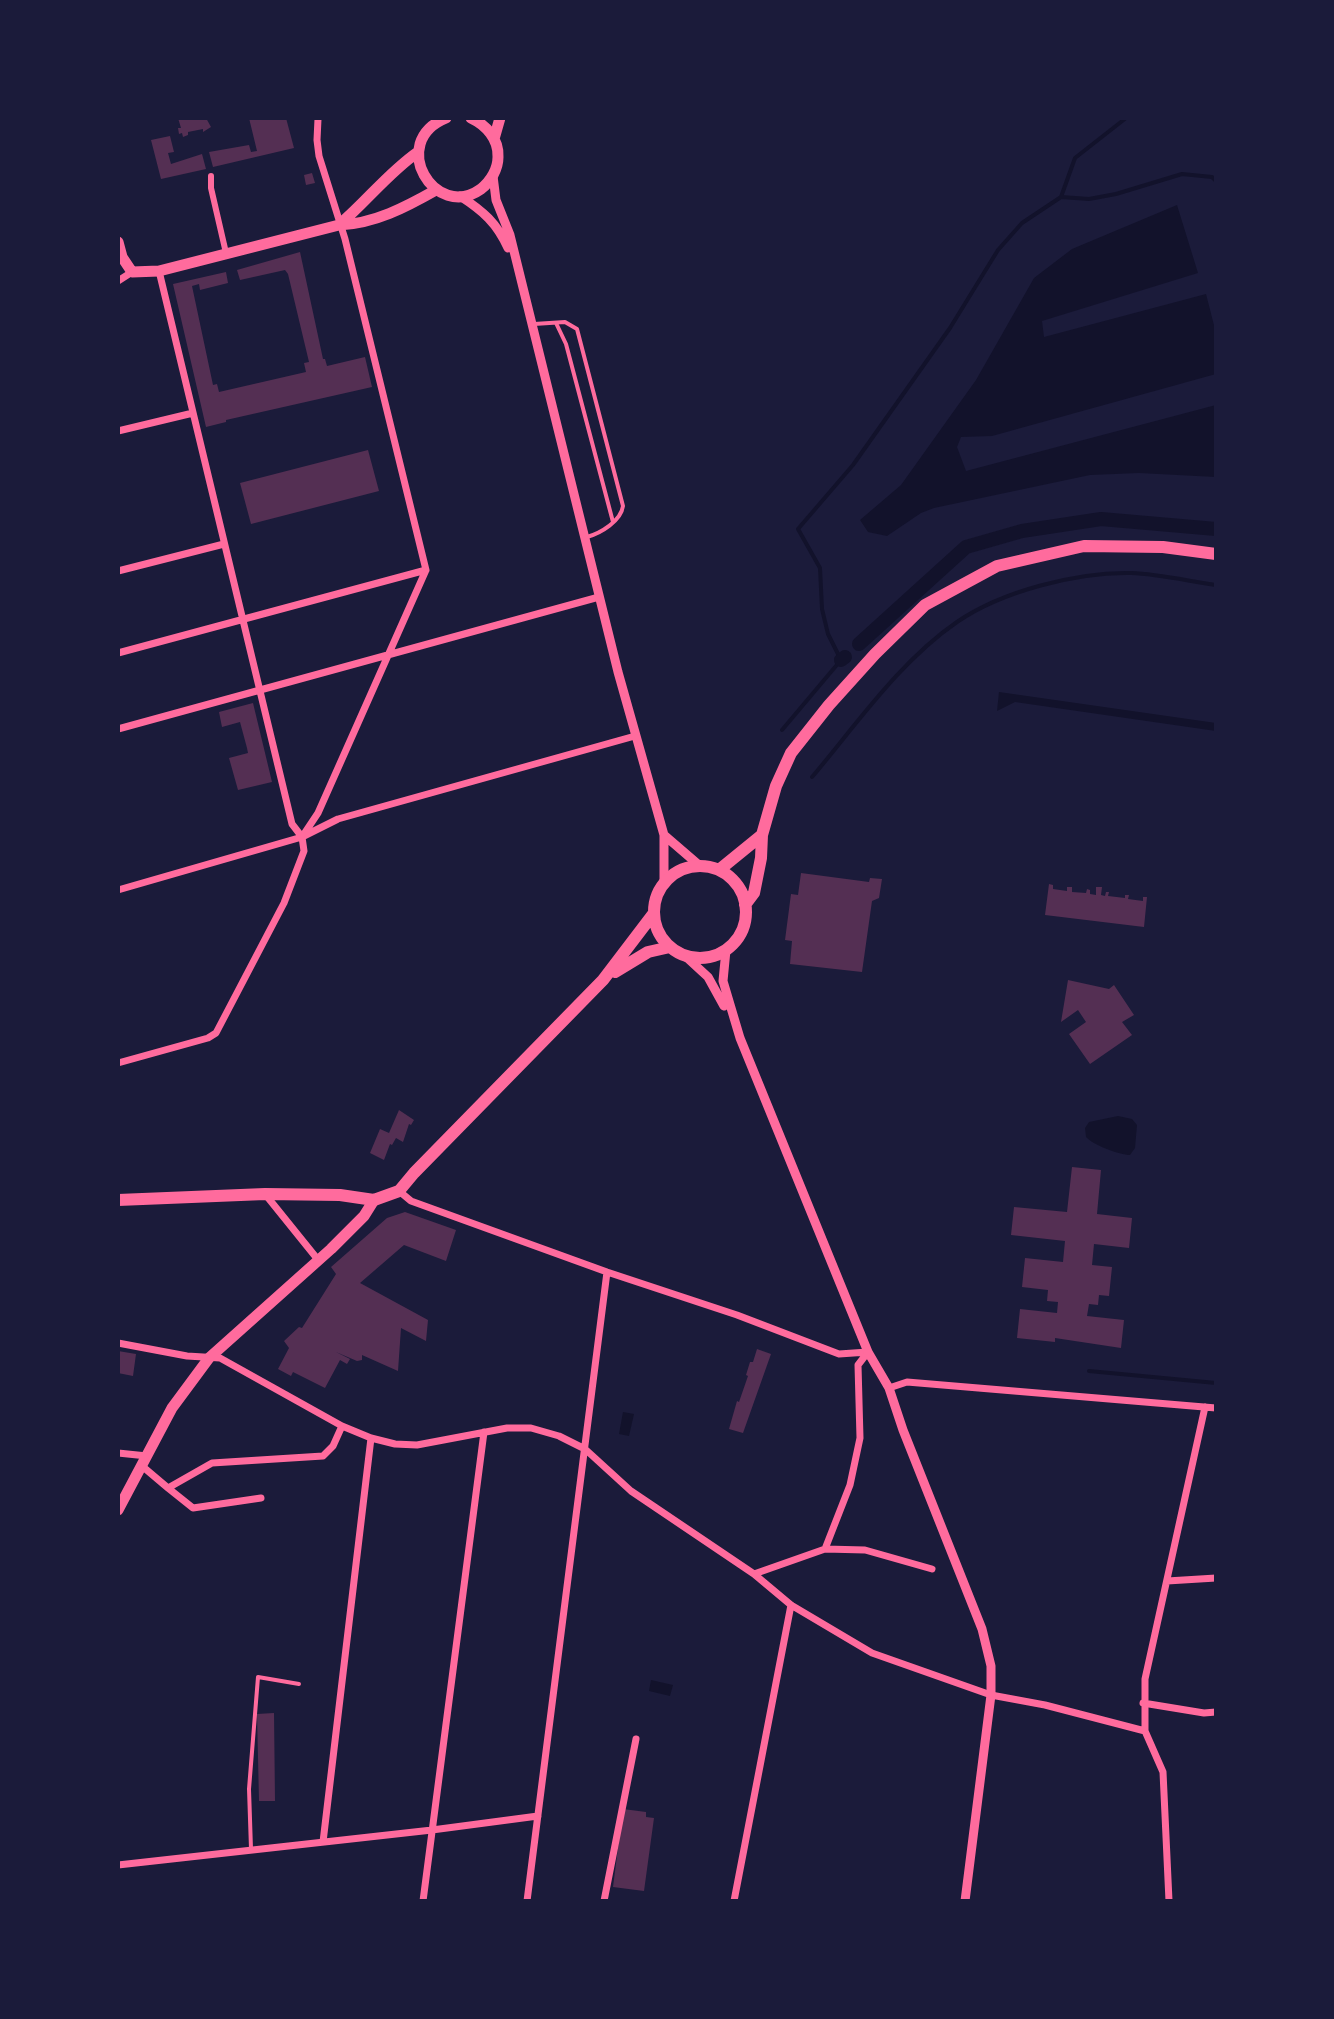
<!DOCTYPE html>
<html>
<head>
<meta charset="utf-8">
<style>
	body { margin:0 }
	#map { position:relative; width:1334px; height:2019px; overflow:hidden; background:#1b1b3a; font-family:"Zilla Slab",serif }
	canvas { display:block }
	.frame { position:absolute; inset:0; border:120px solid #1b1b3a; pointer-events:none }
</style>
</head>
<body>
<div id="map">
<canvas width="1334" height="2019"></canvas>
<div class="frame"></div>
</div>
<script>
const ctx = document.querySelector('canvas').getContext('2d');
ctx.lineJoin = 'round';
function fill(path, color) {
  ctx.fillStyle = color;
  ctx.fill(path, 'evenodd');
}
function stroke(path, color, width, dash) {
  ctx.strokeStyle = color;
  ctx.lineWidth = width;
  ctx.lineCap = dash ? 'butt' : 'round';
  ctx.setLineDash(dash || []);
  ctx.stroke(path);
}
fill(new Path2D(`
	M1177,205L1198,273L1042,321L1044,337L1206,294L1216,333V374L992,436L961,437L957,447L966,471L1216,405V477L1139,473L1090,475L934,508L921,513L887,536L868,532L860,520L901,485L976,380L1034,278L1072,249Z
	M999,692L1216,723V731L1015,702L997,711Z
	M1118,1116L1132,1119L1137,1125L1135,1148L1130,1155C1120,1155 1093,1145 1086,1137L1085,1128L1089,1122Z
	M623,1412L634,1414L629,1436L619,1434Z
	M651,1680L673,1685L670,1696L649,1691Z`), '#12122b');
stroke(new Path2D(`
	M1061,197L1089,199L1116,194L1182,174L1212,177L1216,181
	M782,730L841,660L828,634L822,609L820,568L798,529L853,465L950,328L998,250L1022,223L1061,197L1075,158L1126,118
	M812,777C856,725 900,661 957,622C1002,591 1077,572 1131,573C1159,574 1188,581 1216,585
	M1089,1371L1216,1383`), '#12122b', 4);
stroke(new Path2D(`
	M859,644L966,547L1022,531L1101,519L1216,529
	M841,660L845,657`), '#12122b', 14);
fill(new Path2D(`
	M178,118H206L211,127L203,132V129L188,132V135L183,137L182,133L179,134L178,128H181Z
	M249,118H286L294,148L213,167L209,152L249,145L251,152L257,151Z
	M170,136L174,152L168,153L171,164L202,154L206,169L161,179L151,140Z
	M312,173L315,183L306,185L304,175Z
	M300,252L323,359H325L327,366L365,357L372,387L226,420V422L206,427L173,284L226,272L228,283L200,290L199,284L192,286L213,385L217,384L219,392L306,372L304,363L309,362L288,274L285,270L240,280L237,270Z
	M368,450L379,491L251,524L240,483Z
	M253,703L272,782L238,790L229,758L248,753L247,748L240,722L222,727L219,712Z
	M801,873L869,882L870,878L882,879L879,898L872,901L862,972L790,964L792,941L785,940L791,894L798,895Z
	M1049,884L1053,885V889L1067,891V887H1072V892L1086,893L1087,889L1090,890V894L1096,895V887H1102L1101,895L1105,896L1106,892H1109L1108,896L1125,898V895H1129L1128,899L1143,901V897H1147L1144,927L1045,915Z
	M1068,980L1109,989L1114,985L1134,1015L1122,1022L1132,1035L1090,1064L1069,1034L1086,1022L1078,1010L1061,1022Z
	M399,1110L414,1120L411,1125L409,1124L403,1142L396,1138L392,1145L390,1144L384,1160L370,1153L380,1129L389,1133Z
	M1072,1167L1101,1170L1097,1214L1132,1218L1129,1248L1094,1244L1092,1265L1112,1267L1109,1296L1099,1295L1098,1305L1089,1304L1087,1316L1124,1320L1121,1348L1055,1338V1342L1017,1338L1020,1309L1057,1313L1058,1302L1047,1301L1048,1290L1022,1287L1025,1258L1063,1262L1065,1241L1011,1235L1014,1207L1067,1212Z
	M405,1212L456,1230L446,1261L404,1245L360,1283L428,1320L426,1341L401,1328L398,1371L362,1355V1360L357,1361L336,1352L350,1359L347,1364L340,1360L325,1388L293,1372L291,1376L278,1369L289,1348L284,1341L299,1327L302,1328L336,1274L331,1267L387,1218Z
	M757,1349L771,1354L743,1433L729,1429L737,1401L739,1402L748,1376L746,1375L750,1362H753Z
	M118,1351L136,1354L133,1376L118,1373Z
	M274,1713L275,1801H259L257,1714Z
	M623,1809L646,1812V1817L654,1818L644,1891L613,1887Z`), '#542f53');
stroke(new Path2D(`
	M556,323L566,344L613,522
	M534,324L565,322L577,329L623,506C621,521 601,533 587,537
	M251,1849L249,1789L258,1677L299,1684`), '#ff6b9d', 4);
stroke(new Path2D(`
	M211,176V188L226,253`), '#ff6b9d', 6);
stroke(new Path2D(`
	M159,271L292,824L302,837
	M118,281L132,272
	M118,431L193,413
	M118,571L224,544
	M118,653L426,570
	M118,729L599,597
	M118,890L302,837L338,819L635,736
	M118,1063L208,1038L216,1033L284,903L304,851L302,837L318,813L426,570L345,239L319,156L317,140L318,119
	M399,1191L411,1201L607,1272L737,1315L839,1354L868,1352
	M265,1194L319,1261
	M118,1343L187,1356L220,1358L342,1426L371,1438L395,1444L417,1445L507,1428H531L559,1436L585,1449L631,1491L754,1574L791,1605L872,1653L991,1695L1045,1705L1145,1731L1163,1772L1169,1901
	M889,1388L907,1382L1216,1408
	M118,1453L147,1456
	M142,1466L168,1488L212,1463L323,1456L333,1446L342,1426
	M168,1488L193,1508L261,1498
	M825,1549L865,1550L932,1569
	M754,1574L825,1549L850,1485L860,1438L858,1365L868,1352
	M1167,1581L1216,1578
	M1143,1703L1204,1713L1216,1712
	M1145,1731V1679L1205,1407
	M323,1842L371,1438
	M118,1865L432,1830L538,1816
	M423,1901L484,1432
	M527,1901L607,1272
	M604,1901L636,1739
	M734,1901L791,1605`), '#ff6b9d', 7);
stroke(new Path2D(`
	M493,176L496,200L510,235L618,672L664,835V883
	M460,196C483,211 497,223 508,248
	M664,835L700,866
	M726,950L723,981L740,1038L868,1352L889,1388L903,1430L982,1629L991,1666V1695L965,1901
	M683,954L708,977L724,1006`), '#ff6b9d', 9);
stroke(new Path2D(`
	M446,118C387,142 435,222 481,189C491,181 498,169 498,157C499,139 486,125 471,118
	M494,139L500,118
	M340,224C367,201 388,173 418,152
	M118,242L122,257L132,272L159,271L339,225C374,224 406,207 436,190
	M118,1510L172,1408L209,1358L331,1249L364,1216L374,1200`), '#ff6b9d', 11);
stroke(new Path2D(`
	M654 912a46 46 0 1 1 92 0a46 46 0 1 1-92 0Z
	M719,870L762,835
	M745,905L754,893L761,858L762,835L776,786L791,753L829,705L875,654L925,605L997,566L1084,546L1163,547L1216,554
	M615,972L648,952L670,947
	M118,1200L265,1194L340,1195L374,1200L399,1191L414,1173L603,980L654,913`), '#ff6b9d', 12);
</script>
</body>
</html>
